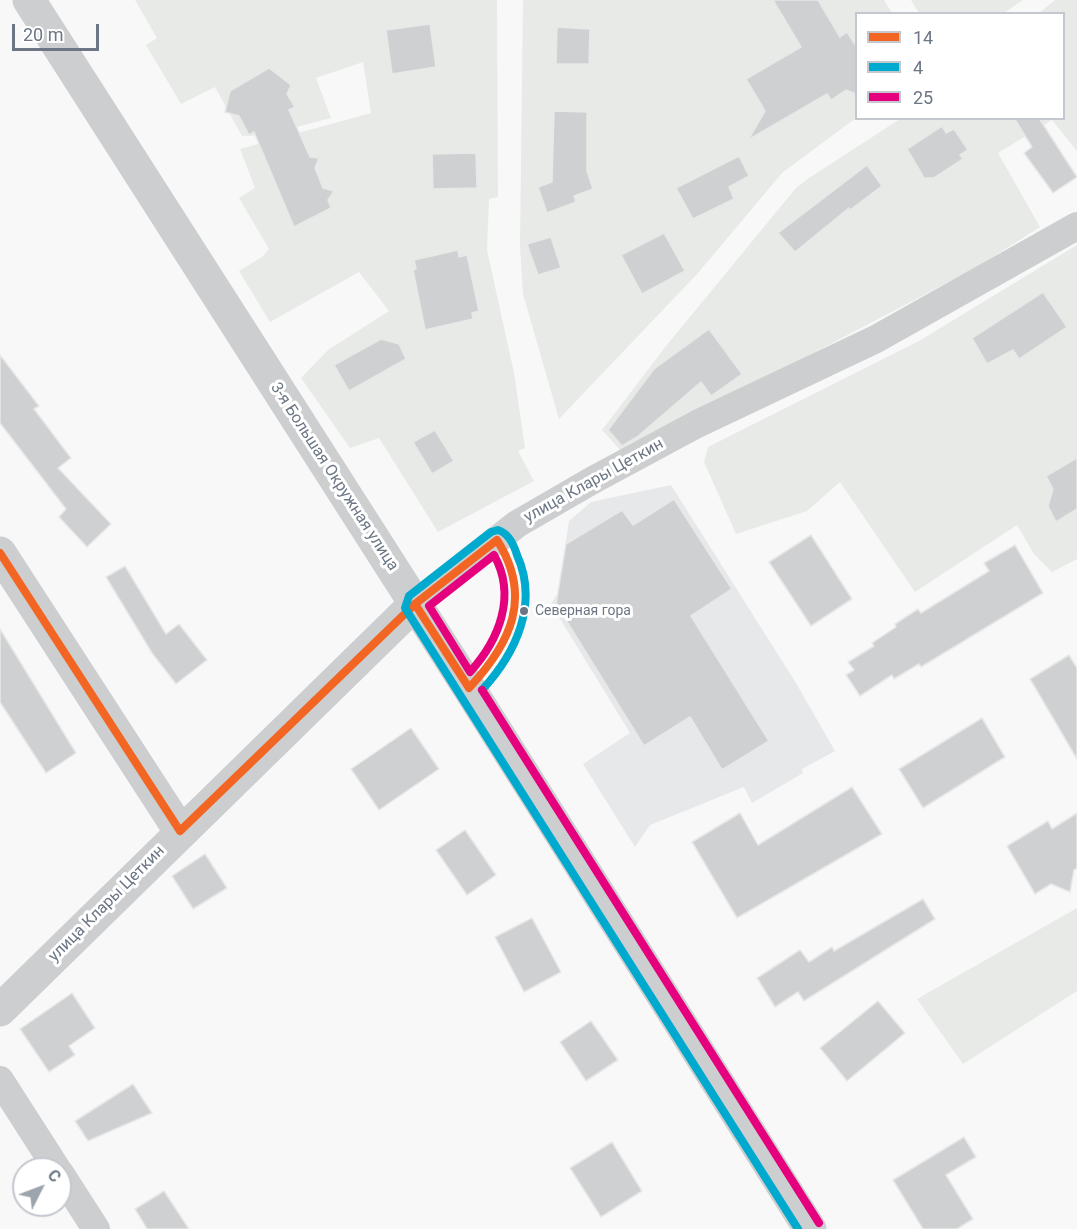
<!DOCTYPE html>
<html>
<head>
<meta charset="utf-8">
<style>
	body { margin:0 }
	#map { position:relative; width:1077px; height:1229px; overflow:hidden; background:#f8f8f8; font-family:Roboto,sans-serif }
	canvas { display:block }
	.legend { position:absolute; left:855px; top:12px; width:210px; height:108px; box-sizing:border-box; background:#fff; border:2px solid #c4c8ce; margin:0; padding:8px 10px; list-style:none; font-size:18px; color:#6c7684 }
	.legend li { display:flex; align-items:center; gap:12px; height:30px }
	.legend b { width:30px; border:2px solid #c4c8ce }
	.north { position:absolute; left:12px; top:1157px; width:60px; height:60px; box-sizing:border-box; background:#fff; border:2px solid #c4c8ce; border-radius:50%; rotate:48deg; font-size:16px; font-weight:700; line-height:24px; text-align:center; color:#6c7684 }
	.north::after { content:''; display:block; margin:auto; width:21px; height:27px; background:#9da4ad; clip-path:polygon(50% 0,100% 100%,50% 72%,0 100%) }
	.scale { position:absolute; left:12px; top:24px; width:87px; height:27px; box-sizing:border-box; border:3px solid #6c7684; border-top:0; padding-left:8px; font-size:18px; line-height:21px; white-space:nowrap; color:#6c7684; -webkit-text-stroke:4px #fff; paint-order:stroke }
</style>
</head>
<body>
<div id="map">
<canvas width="1077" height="1229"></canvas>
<ul class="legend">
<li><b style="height:8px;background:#f26522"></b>14</li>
<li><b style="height:8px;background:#00a9ce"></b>4</li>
<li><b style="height:8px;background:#e5007d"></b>25</li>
</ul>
<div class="north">С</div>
<div class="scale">20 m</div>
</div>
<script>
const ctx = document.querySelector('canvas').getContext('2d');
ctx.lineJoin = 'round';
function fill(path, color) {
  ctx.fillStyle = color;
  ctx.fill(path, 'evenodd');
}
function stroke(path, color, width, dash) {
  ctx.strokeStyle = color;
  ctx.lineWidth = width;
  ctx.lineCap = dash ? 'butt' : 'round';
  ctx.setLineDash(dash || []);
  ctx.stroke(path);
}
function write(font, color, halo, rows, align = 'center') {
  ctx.font = font + ' Roboto,sans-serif';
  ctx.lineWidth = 6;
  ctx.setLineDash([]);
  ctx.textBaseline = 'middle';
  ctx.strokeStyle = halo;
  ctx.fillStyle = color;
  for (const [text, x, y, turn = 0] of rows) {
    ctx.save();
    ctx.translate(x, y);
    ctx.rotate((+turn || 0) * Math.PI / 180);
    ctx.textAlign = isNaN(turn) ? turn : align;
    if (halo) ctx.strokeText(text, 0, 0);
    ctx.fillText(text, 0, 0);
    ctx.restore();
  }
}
fill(new Path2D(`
	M671,485L796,683L835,751L802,769L803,773L752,803L744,787L650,825L635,847L583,764L630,733L551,604L558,593L569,521L591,502Z`), '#e7e8e9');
fill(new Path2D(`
	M135,0H497L498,197L489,199L487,250L514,373L525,448L518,451L534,481L438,532L379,438L350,448L301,378L328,350L389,311L359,272L270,322L239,271L262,257L269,249L239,198L255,188L240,149L371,113L363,62L316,78L331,118L267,135L242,136L215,87L181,104L146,45L157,38Z
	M523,0H884L892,13L856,14V118L782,173L698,273L559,419L523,294L520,246Z
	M911,0H1023L1004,13H919Z
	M1055,0H1077V151L1052,120L998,153L1040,227L977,267L623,453L602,430L666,346L796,188L809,178L900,119L1064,118V14L1039,13Z
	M1077,245V559L1052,572L1034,554L1017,525L915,592L840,482L807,511L736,534L704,462L708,447L919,341Z
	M1077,908V991L963,1064L917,999Z`), '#e7eae6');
const building = new Path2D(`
	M773,0H818L840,37L847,32L856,46V94L846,90L831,100L827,94L748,140L765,111L746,79L801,47Z
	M430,24L436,67L392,74L386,30Z
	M557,27L590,29L589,64H556Z
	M269,68L291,85L287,94L295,107L289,110L310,157L319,158L315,168L323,188L334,191L328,200L331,208L294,227L254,132L249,135L239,116L225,112L230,91Z
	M554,111L587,112V171L593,189L574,196L576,202L547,213L538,187L552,182Z
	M1014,118H1039L1077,177L1053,193L1024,153L1032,147Z
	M942,126L946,133L954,129L968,150L960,155L963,159L934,178H924L907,149Z
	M476,153L477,188L433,189L432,154Z
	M739,156L749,176L729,187L734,199L693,219L676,188Z
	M867,165L882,186L850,210L849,208L795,252L778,233Z
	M664,233L685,271L642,294L621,255Z
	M551,237L561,268L538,275L527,244Z
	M458,250L459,257L467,255L479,311L472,313L473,319L425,330L413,270L416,269L414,260Z
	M1043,292L1067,327L1019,359L1013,350L987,364L972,338Z
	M709,329L742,374L711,396L701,382L637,437L622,446L608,430L654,369Z
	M381,339L399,344L406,359L349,391L334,365Z
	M0,355L39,406L34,409L71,458L58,468L111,524L87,547L59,517L66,509L0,423Z
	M435,430L454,461L432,474L413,442Z
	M1077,458V509L1056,522L1048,506L1053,489L1046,476Z
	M674,499L732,589L691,616L769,741L722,770L690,717L644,746L556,604L566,544L622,510L633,525Z
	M811,535L852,599L811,626L769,562Z
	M1015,545L1043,593L921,667L919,664L894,679L892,675L860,696L846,675L854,670L848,662L874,646L872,643L896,627L895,624L918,609L921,613L989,571L984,563Z
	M125,566L166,634L179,624L207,660L176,684L152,653L106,577Z
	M0,629L76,753L46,773L0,702Z
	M1069,655L1077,668V759L1030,679Z
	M982,718L1005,757L923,808L899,769Z
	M411,728L439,769L379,810L351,769Z
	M852,787L882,834L737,918L692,842L740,813L758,845Z
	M1077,813V868L1074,870L1070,892L1051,884L1035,894L1007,846L1048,821L1052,829Z
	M465,830L496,875L467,895L436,850Z
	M205,854L227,888L193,909L172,876Z
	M923,899L935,919L804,1001L798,992L775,1007L757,978L800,950L809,962L832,947L834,951Z
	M532,918L561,972L524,992L495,937Z
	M72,993L95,1028L69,1046L75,1055L49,1072L20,1029Z
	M878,1001L905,1033L847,1081L820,1048Z
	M591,1021L618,1060L586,1081L560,1042Z
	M133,1084L152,1113L88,1141L75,1121Z
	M964,1137L976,1157L946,1175L973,1219L957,1229H923L893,1180Z
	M612,1142L642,1191L601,1217L570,1168Z
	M164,1191L189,1229H147L135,1209Z`);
fill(building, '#cfd0d1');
stroke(building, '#e8e8e8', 1.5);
stroke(new Path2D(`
	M415,604L517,524L593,480L697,424L876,339L1077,226
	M0,1080L57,1169
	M60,1173L96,1229`), '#cdcecf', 28);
stroke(new Path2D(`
	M29,0L469,688L810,1229
	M0,553L180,831
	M0,1010L415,604`), '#cdcecf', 33);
stroke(new Path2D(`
	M497,540C533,597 511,643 469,688L415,604Z
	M0,553L180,831
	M180,831L415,604`), '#f26522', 8);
stroke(new Path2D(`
	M482,690C516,653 539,604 517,555C514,545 508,533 498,530L491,532L409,596L405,608L798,1229`), '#00a9ce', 8);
stroke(new Path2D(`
	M494,555C517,596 499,640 470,672L429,606Z
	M482,690L819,1223`), '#e5007d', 8);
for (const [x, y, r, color] of [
	[524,611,5,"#6c7684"]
]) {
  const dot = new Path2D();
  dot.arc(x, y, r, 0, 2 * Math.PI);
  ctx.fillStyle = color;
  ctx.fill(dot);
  stroke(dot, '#fff', 2);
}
write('14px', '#6c7684', '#fff', [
	["Северная гора",535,611]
], 'left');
write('16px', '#6c7684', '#fff', [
	["3-я Большая Окружная улица",334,477,57],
	["улица Клары Цеткин",594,481,-29],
	["улица Клары Цеткин",107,904,-45]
]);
</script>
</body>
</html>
